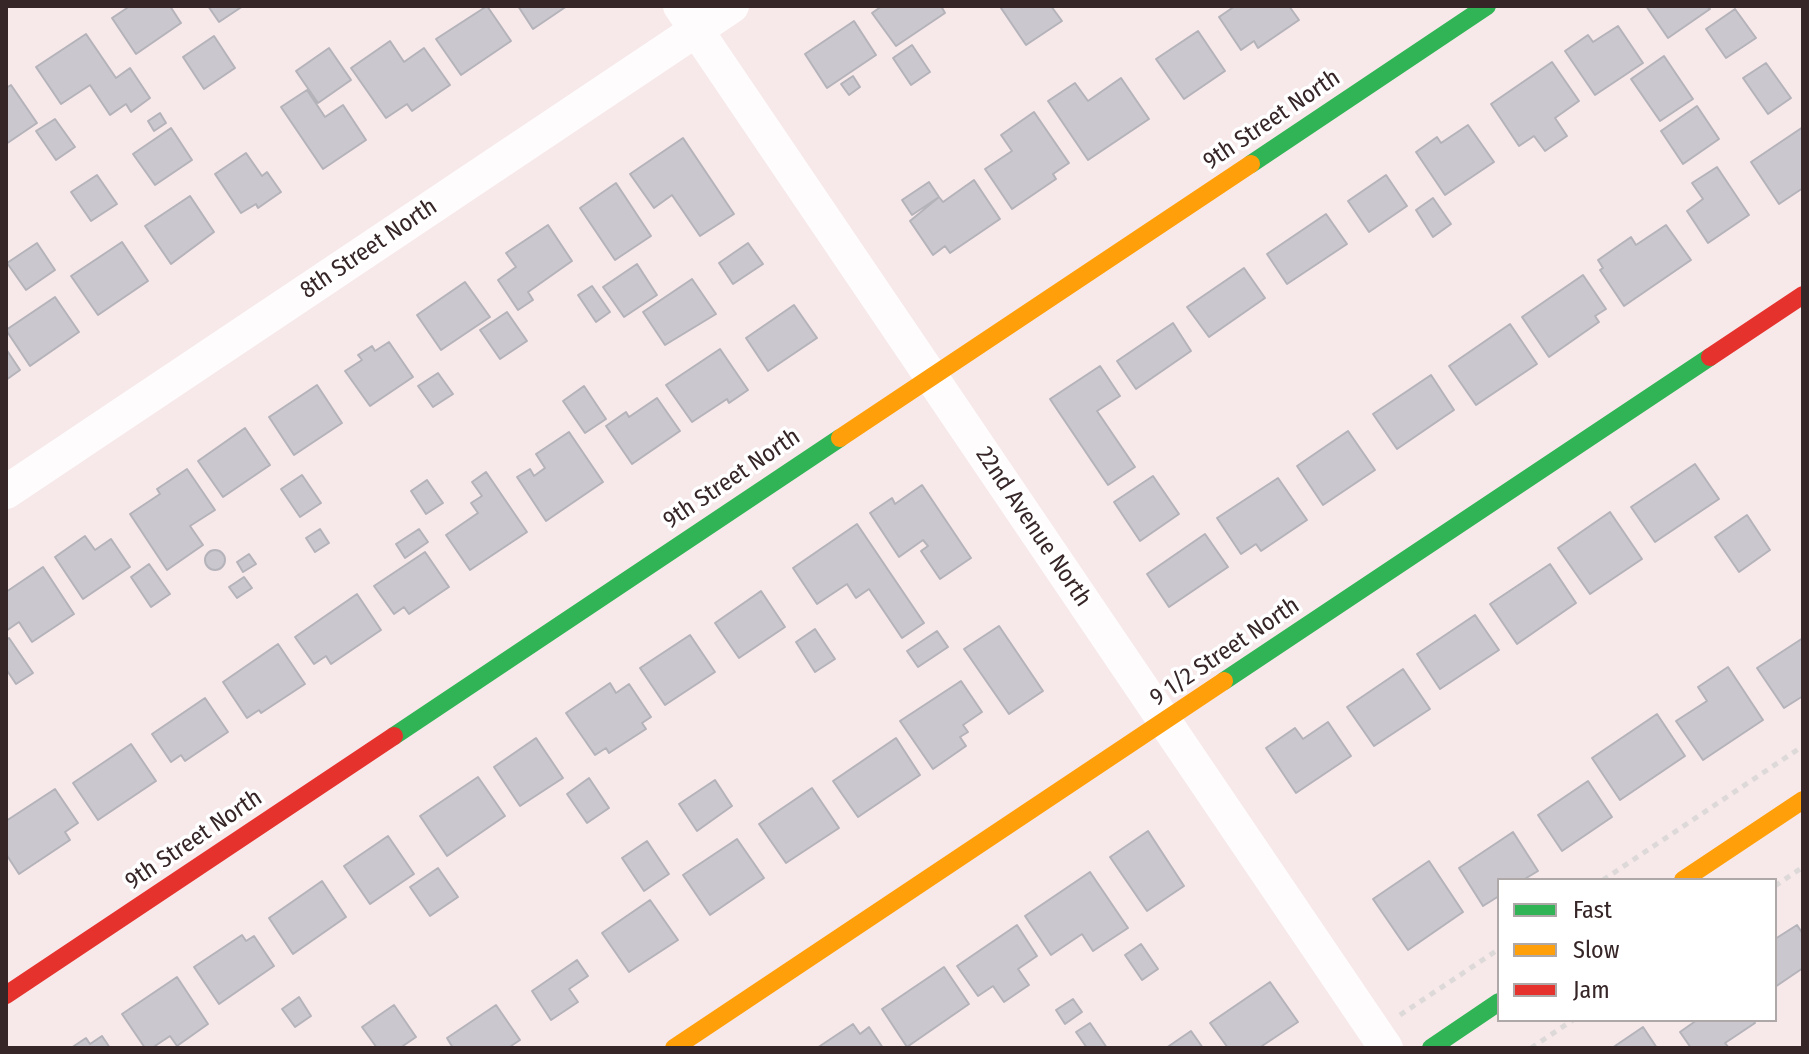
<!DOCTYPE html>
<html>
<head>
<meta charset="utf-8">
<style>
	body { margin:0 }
	#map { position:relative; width:1809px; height:1054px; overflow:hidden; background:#f7e8ea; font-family:"Fira Sans Condensed",sans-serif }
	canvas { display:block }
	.frame { position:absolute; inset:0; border:8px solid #362628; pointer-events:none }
	.legend { position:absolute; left:1497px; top:878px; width:280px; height:144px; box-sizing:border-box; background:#fff; border:2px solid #afa8a9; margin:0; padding:10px 14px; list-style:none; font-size:24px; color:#362628 }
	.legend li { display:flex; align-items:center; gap:16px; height:40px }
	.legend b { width:40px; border:2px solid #afa8a9 }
</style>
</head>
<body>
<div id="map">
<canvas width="1809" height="1054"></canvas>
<div class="frame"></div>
<ul class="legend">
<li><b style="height:10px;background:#30b455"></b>Fast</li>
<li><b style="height:10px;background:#ff9f0a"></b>Slow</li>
<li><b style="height:10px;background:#e5322d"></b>Jam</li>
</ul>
</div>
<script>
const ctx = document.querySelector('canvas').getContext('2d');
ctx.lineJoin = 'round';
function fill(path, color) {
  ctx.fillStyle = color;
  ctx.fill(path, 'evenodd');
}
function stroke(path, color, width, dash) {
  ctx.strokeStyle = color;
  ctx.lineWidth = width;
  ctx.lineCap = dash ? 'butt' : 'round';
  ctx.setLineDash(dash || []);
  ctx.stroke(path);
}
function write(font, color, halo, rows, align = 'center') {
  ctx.font = font + ' "Fira Sans Condensed",sans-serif';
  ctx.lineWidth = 7;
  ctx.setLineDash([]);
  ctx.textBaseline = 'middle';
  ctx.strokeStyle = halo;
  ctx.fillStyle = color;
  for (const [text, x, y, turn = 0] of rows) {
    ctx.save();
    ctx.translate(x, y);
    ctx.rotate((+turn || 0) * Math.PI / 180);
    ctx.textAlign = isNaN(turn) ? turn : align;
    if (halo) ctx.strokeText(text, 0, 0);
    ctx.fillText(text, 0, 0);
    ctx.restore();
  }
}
const building = new Path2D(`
	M130,6H170L181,23L136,54L112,18Z
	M208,6H243L219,22Z
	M487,6L511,41L461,75L436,39Z
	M518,6H567L533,29Z
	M882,6H941L945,13L896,46L872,13Z
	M1004,6H1051L1062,21L1026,45L1001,8Z
	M1235,6H1289L1299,20L1258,48L1254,41L1241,50L1219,17Z
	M1646,6H1707L1710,9L1668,38Z
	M1735,9L1756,38L1726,58L1706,29Z
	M854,21L876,55L827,88L805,54Z
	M1618,26L1643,63L1595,95L1565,51L1588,35L1593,42Z
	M1198,31L1225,71L1184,99L1156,59Z
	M86,34L116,78L130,68L150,98L131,112L126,104L110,115L90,85L61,104L36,67Z
	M214,36L235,68L204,89L183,57Z
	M390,41L404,62L424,48L450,85L412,111L407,104L386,118L351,68Z
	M912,45L930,72L911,85L893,58Z
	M329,48L351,80L318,103L296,71Z
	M1664,56L1693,99L1660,121L1631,79Z
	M1552,62L1579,101L1555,118L1567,136L1545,151L1534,136L1519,146L1491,104Z
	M1766,63L1791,98L1768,114L1743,78Z
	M853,76L860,87L849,95L841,84Z
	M1121,78L1149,119L1088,160L1048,101L1075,83L1088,101Z
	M11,85L37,123L6,144V88Z
	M307,90L325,117L343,105L366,140L323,169L281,107Z
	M1697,106L1719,139L1683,164L1661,131Z
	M1034,112L1069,163L1053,174L1056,179L1012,209L985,169L1012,151L1001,135Z
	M160,113L166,123L154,131L148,121Z
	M55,119L75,147L56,160L36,131Z
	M1468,125L1494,162L1445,195L1416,152L1437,137L1441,143Z
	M1803,127V188L1779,204L1751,162Z
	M171,128L192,160L155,185L133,154Z
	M683,138L734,214L700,236L672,195L654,208L630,174Z
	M246,153L262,176L267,172L281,192L258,208L256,204L241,213L215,174Z
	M1717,167L1749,215L1708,243L1687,211L1703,199L1692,183Z
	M97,175L117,204L91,221L71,192Z
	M1386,175L1407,206L1369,232L1348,201Z
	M974,180L1000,219L950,253L945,246L933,255L910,221L939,197L943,202Z
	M929,182L939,197L912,215L902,200Z
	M616,183L651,236L615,260L580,208Z
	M190,196L214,232L171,264L145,226Z
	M1433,198L1451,224L1433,237L1416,210Z
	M1326,214L1347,244L1287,284L1267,254Z
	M548,225L572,261L528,292L533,300L518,310L498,280L516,267L506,253Z
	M1666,225L1691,260L1624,306L1600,270L1603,268L1598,260L1631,237L1636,245Z
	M122,242L148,281L98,315L71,276Z
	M37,243L55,270L26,290L7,263Z
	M748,243L763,264L733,284L719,263Z
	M637,264L657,295L624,317L603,287Z
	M1244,268L1265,298L1209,337L1187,307Z
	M1583,275L1606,309L1595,316L1599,322L1549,357L1522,317Z
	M692,279L716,314L665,345L643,312Z
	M465,282L490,317L441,350L417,315Z
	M592,286L610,312L596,322L578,295Z
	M55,297L79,332L30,366L6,330Z
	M794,305L817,338L768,371L746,338Z
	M507,312L527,341L500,359L480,330Z
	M1173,323L1191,351L1136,389L1117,361Z
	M1510,324L1537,364L1476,405L1449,366Z
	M389,342L413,377L370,406L345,371L362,360L358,355L372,346L375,351Z
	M6,349L20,370L6,380Z
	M720,349L748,390L729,403L727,399L692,422L666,385Z
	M1100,366L1120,396L1097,411L1135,467L1108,485L1050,399Z
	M438,373L453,394L433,407L418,386Z
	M1431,375L1454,410L1397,449L1373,414Z
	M317,385L342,423L294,455L269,417Z
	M584,386L606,419L585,433L563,401Z
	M657,398L680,431L632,464L606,426L626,412L629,417Z
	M245,428L270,465L223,497L198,461Z
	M1348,431L1375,470L1323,505L1297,466Z
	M569,432L603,482L546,521L517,477L530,469L534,476L545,468L536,454Z
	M1695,464L1719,499L1655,542L1631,507Z
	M187,469L215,510L190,526L203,545L167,570L130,514L160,494L157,489Z
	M486,472L527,532L470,570L446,535L478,513L471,503L482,496L472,482Z
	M302,475L321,503L300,517L281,489Z
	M1153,476L1179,514L1140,541L1114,502Z
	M1278,478L1307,520L1261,551L1256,544L1241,554L1217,518Z
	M427,480L443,503L426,514L411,491Z
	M922,485L971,558L940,579L921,551L928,546L923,540L899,557L870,513L892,498L895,504Z
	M1610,512L1642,559L1590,594L1558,548Z
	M1747,515L1770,550L1739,572L1715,537Z
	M857,524L924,623L902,638L869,589L856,598L847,584L817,604L793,568Z
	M320,529L329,543L315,552L306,538Z
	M419,529L428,542L405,558L396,544Z
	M1205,534L1228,567L1169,607L1147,574Z
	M85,536L95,550L111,539L130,567L83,599L55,557Z
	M205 560a10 10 0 1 1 20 0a10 10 0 1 1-20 0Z
	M425,552L449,587L409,614L404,607L394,614L374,586Z
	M249,554L256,564L243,572L237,562Z
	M149,564L170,594L151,607L131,577Z
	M1550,564L1576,603L1517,644L1490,604Z
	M43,567L74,614L32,642L19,622L6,631V592Z
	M244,577L252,588L237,598L229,587Z
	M761,591L785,627L739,658L715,623Z
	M357,594L381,630L331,664L326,656L314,664L295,637Z
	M1475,615L1499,650L1440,689L1417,654Z
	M999,626L1043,691L1009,714L964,649Z
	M815,629L835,659L815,672L796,642Z
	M937,631L948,647L918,667L907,651Z
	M690,635L715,672L665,705L640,668Z
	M9,638L33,673L16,684L6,669V640Z
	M1803,638V696L1784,708L1757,668Z
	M278,644L305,684L261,713L259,710L247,718L223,682Z
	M1728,667L1763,720L1703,760L1676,721L1707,701L1698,687Z
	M1403,669L1430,709L1374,746L1347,707Z
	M961,681L982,712L963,725L968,732L960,737L966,746L933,769L900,721Z
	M610,683L616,693L629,684L651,717L642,723L646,729L609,753L606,748L595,755L566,713Z
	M205,698L228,732L185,761L181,755L171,762L152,734Z
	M1657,714L1685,756L1620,800L1592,758Z
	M1328,722L1351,756L1296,793L1266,748L1295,728L1303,739Z
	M536,738L563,778L520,806L494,767Z
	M896,738L920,775L858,817L833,781Z
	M131,744L156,781L98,820L73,783Z
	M478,777L505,816L447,856L420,816Z
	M589,778L609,808L587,823L567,794Z
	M715,780L732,806L697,831L679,804Z
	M1588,781L1612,817L1562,851L1538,815Z
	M812,788L839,828L786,863L759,824Z
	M55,789L78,823L65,832L70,840L19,874L6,854V821Z
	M1148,831L1184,886L1147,911L1110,857Z
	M1513,832L1538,871L1523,880H1499V896L1483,906L1459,868Z
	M388,836L414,874L370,904L344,866Z
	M737,839L764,878L710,915L683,875Z
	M647,841L669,874L644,891L622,858Z
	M1429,861L1463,912L1408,950L1373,899Z
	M438,868L458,897L430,916L410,887Z
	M1090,872L1128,928L1093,951L1082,934L1051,955L1025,916Z
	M322,881L346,917L293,954L269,918Z
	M650,900L678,940L629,972L602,933Z
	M1017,925L1037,956L1018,969L1029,985L1004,1002L993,986L978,996L957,966Z
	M1797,925L1803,934V968L1775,987V939Z
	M242,935L246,941L254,936L274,966L219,1004L194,967Z
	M1141,944L1158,969L1142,980L1125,955Z
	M577,960L588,976L569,989L578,1002L551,1020L532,991Z
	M944,967L969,1004L907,1047L882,1009Z
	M177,977L208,1024L177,1046L170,1036L152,1048H145L122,1014Z
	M1270,982L1298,1022L1259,1048H1228L1210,1023Z
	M299,997L311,1016L295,1027L282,1009Z
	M1073,999L1082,1012L1065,1024L1056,1010Z
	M394,1005L416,1037L400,1048H377L362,1027Z
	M496,1005L520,1040L508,1048H453L447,1038Z
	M1697,1020H1753L1755,1023L1725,1043L1729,1048H1691L1680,1032Z
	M1090,1023L1107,1048H1087L1076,1032Z
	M853,1024L860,1034L869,1027L883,1048H817Z
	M1643,1027L1657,1048H1612Z
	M1191,1031L1203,1048H1166Z
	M102,1036L110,1048H71L86,1038L90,1044Z`);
fill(building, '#cac8ce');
stroke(building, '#b5b3ba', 2);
stroke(new Path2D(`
	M1603,880L1803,746
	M1775,886L1803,867
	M1400,1015L1499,949
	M1531,1048L1573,1020`), '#ddd9d9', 5, [6, 6]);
stroke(new Path2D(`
	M680,6L1386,1048
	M6,492L732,6`), '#fefcfc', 34);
stroke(new Path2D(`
	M1251,164L1487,6
	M1224,681L1710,357
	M394,736L840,438
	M1431,1048L1499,1002`), '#30b455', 18);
stroke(new Path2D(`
	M840,438L1251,164
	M1683,880L1803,800
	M674,1048L1224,681`), '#ff9f0a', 18);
stroke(new Path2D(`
	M1710,357L1803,295
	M6,995L394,736`), '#e5322d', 18);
write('24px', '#362628', '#fff', [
	["9th Street North",1272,120,-34],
	["8th Street North",369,249,-34],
	["9th Street North",732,479,-34],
	["22nd Avenue North",1033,527,56],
	["9 1/2 Street North",1225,652,-34],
	["9th Street North",194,840,-34]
]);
</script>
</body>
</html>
